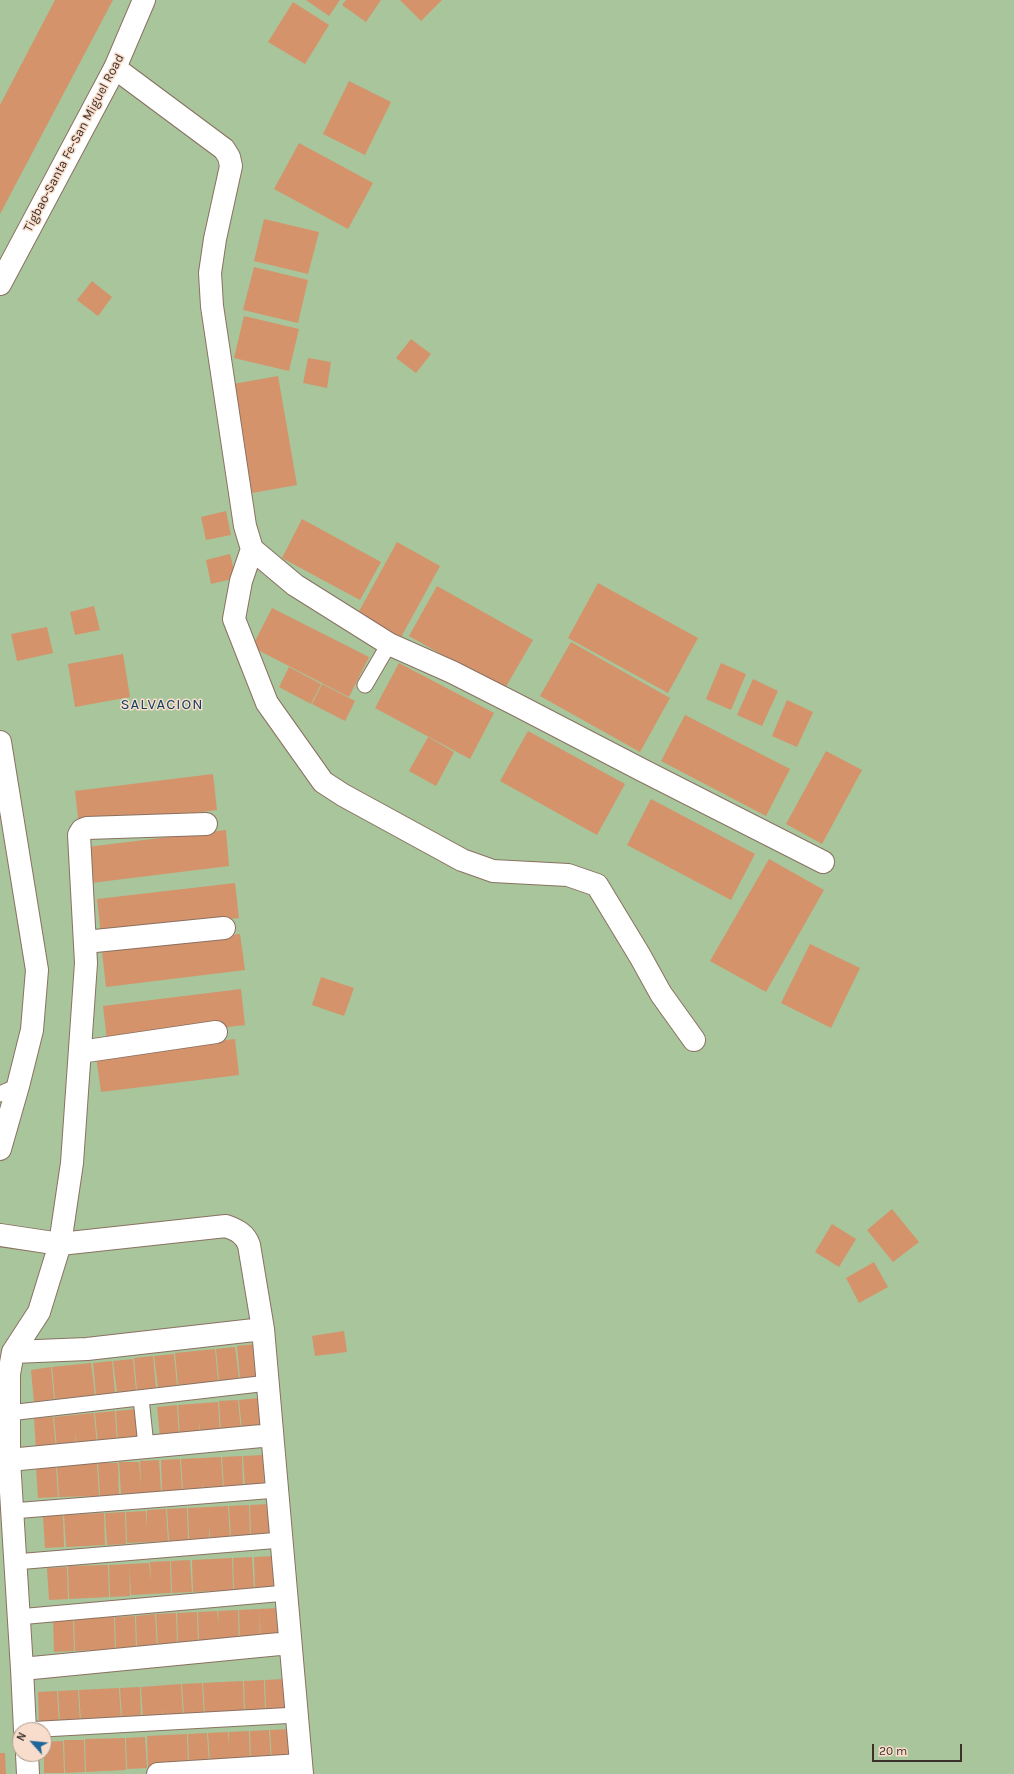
<!DOCTYPE html>
<html>
<head>
<meta charset="utf-8">
<style>
	body { margin:0 }
	#map { position:relative; width:1014px; height:1774px; overflow:hidden; background:#f9ddcc; font-family:Karla,sans-serif }
	canvas { display:block }
	.north { position:absolute; left:12px; top:1722px; width:40px; height:40px; box-sizing:border-box; background:#f9ddcc; border:1px solid #ad988b; border-radius:50%; rotate:297deg; font-size:11px; font-weight:700; line-height:16px; text-align:center; color:#3c312a }
	.north::after { content:''; display:block; margin:auto; width:14px; height:18px; background:#1f669a; clip-path:polygon(50% 0,100% 100%,50% 72%,0 100%) }
	.scale { position:absolute; left:872px; top:1744px; width:90px; height:18px; box-sizing:border-box; border:2px solid #3c312a; border-top:0; padding-left:5px; font-size:12px; line-height:14px; white-space:nowrap; color:#3c312a; -webkit-text-stroke:3px #f9ddcc; paint-order:stroke }
</style>
</head>
<body>
<div id="map">
<canvas width="1014" height="1774"></canvas>
<div class="north">N</div>
<div class="scale">20 m</div>
</div>
<script>
const ctx = document.querySelector('canvas').getContext('2d');
ctx.lineJoin = 'round';
function fill(path, color) {
  ctx.fillStyle = color;
  ctx.fill(path, 'evenodd');
}
function stroke(path, color, width, dash) {
  ctx.strokeStyle = color;
  ctx.lineWidth = width;
  ctx.lineCap = dash ? 'butt' : 'round';
  ctx.setLineDash(dash || []);
  ctx.stroke(path);
}
function write(font, color, halo, rows, align = 'center') {
  ctx.font = font + ' Karla,sans-serif';
  ctx.lineWidth = 3;
  ctx.setLineDash([]);
  ctx.textBaseline = 'middle';
  ctx.strokeStyle = halo;
  ctx.fillStyle = color;
  for (const [text, x, y, turn = 0] of rows) {
    ctx.save();
    ctx.translate(x, y);
    ctx.rotate((+turn || 0) * Math.PI / 180);
    ctx.textAlign = isNaN(turn) ? turn : align;
    if (halo) ctx.strokeText(text, 0, 0);
    ctx.fillText(text, 0, 0);
    ctx.restore();
  }
}
fill(new Path2D(`
	M0,0H1014V1774H0ZM20,1730H44V1754H20Z`), '#a8c59b');
fill(new Path2D(`
	M55,0H113L0,214V105Z
	M306,0H340L329,16Z
	M346,0H381L366,22L342,5Z
	M400,0H442L421,21Z
	M293,2L329,25L305,64L268,42Z
	M349,81L391,102L365,155L323,134Z
	M299,143L373,183L348,229L274,189Z
	M264,219L319,232L308,274L254,261Z
	M254,267L308,280L298,323L243,310Z
	M92,281L112,297L98,316L77,300Z
	M244,316L299,329L289,371L234,358Z
	M411,339L431,354L416,373L396,358Z
	M308,358L331,362L327,388L303,383Z
	M278,376L297,485L252,493L233,384Z
	M226,511L231,535L206,540L201,517Z
	M302,519L381,562L360,600L282,558Z
	M397,542L440,566L400,639L357,615Z
	M230,554L236,578L211,584L206,560Z
	M598,583L698,638L668,693L568,638Z
	M437,586L533,640L504,690L409,636Z
	M94,606L100,630L75,635L70,612Z
	M272,608L369,657L349,697L252,647Z
	M47,627L53,653L17,661L11,634Z
	M571,642L670,698L640,752L540,696Z
	M123,654L130,697L75,707L68,664Z
	M399,663L494,713L470,759L375,708Z
	M721,663L746,674L731,710L706,699Z
	M289,667L321,684L311,704L279,687Z
	M753,679L778,691L762,726L737,715Z
	M322,684L355,701L345,721L312,704Z
	M787,700L813,712L797,747L772,736Z
	M685,715L790,769L766,816L661,761Z
	M528,731L625,784L597,835L500,781Z
	M428,737L454,752L436,786L409,771Z
	M826,751L862,770L822,844L786,824Z
	M213,774L217,810L79,827L75,791Z
	M651,799L755,854L731,900L627,845Z
	M226,830L229,866L91,883L87,847Z
	M769,859L824,890L766,992L710,961Z
	M235,883L239,918L101,935L97,899Z
	M240,934L245,970L106,987L102,951Z
	M810,944L860,968L831,1028L781,1003Z
	M321,977L354,988L344,1016L312,1005Z
	M241,989L245,1025L107,1041L103,1006Z
	M235,1039L239,1075L101,1092L96,1056Z
	M892,1209L919,1242L893,1262L867,1230Z
	M832,1224L856,1239L839,1267L815,1252Z
	M874,1262L888,1287L859,1303L846,1278Z
	M344,1331L347,1352L315,1356L312,1336Z
	M256,1344L260,1376L240,1378L237,1346Z
	M235,1347L239,1378L219,1381L216,1349Z
	M215,1349L218,1381L178,1385L175,1353Z
	M174,1354L177,1386L158,1388L154,1356Z
	M153,1356L156,1388L137,1390L134,1358Z
	M133,1359L136,1390L117,1392L113,1361Z
	M112,1361L115,1393L96,1395L93,1363Z
	M91,1363L95,1395L75,1397L73,1383L75,1397L55,1399L52,1367Z
	M51,1367L54,1399L34,1402L31,1370Z
	M259,1398L261,1430L242,1431L239,1400Z
	M238,1400L241,1431L221,1433L219,1401Z
	M218,1402L220,1433L201,1435L199,1421L200,1435L180,1437L178,1405Z
	M177,1405L179,1437L160,1438L157,1407Z
	M136,1409L138,1441L118,1443L116,1411Z
	M115,1411L117,1443L98,1445L95,1413Z
	M94,1413L97,1445L77,1446L75,1432L76,1447L57,1448L54,1417Z
	M53,1417L56,1448L36,1450L34,1418Z
	M263,1455L264,1487L245,1488L243,1456Z
	M242,1456L243,1488L224,1489L222,1457Z
	M221,1457L223,1489L203,1490L202,1482V1490L183,1491L181,1459Z
	M180,1459L182,1491L162,1492L161,1460Z
	M159,1460L161,1492L121,1494L119,1462H139L141,1489L140,1461Z
	M97,1463L99,1496L59,1497L57,1465Z
	M98,1463H118L119,1495L100,1496Z
	M56,1466L58,1497L38,1498L36,1467Z
	M270,1504L271,1536L251,1537L250,1505Z
	M249,1505L250,1537L231,1538L229,1506Z
	M228,1506L230,1538L210,1539L209,1525V1539L189,1540L188,1508Z
	M187,1508L188,1540L169,1541L167,1509Z
	M166,1509L168,1541L127,1543L126,1512L146,1511L147,1530V1510Z
	M125,1512L126,1544L107,1545L105,1513Z
	M104,1513L105,1545L66,1547L64,1515Z
	M63,1515L64,1547L45,1548L43,1516Z
	M274,1556L275,1588L255,1589L254,1557Z
	M252,1557L254,1589L234,1590L233,1558Z
	M232,1558L233,1590L213,1591L212,1577L213,1591L193,1592L192,1560Z
	M190,1560L192,1592L172,1593L171,1561Z
	M170,1561L171,1593L131,1595L129,1564L149,1563L151,1582L150,1562Z
	M129,1564L130,1596L110,1597L109,1565Z
	M108,1565L109,1597L69,1599L68,1566Z
	M67,1567L68,1599L49,1600L47,1568Z
	M279,1608L281,1640L261,1641L259,1609Z
	M259,1609L260,1641L240,1642L239,1610Z
	M238,1610L239,1642L199,1644L198,1612L217,1611L219,1625L218,1611Z
	M197,1612L198,1644L178,1645L177,1613Z
	M176,1613L177,1645L158,1646L156,1614Z
	M155,1614L157,1647H137L136,1616Z
	M135,1616L136,1648L116,1649L115,1617Z
	M114,1617L115,1649L75,1651L74,1619Z
	M73,1619L74,1651L54,1652L53,1620Z
	M285,1679L286,1711L266,1712L265,1680Z
	M264,1680L265,1712L245,1713L244,1681Z
	M243,1681L244,1713L205,1715L203,1683Z
	M202,1683L204,1715L184,1716L182,1684Z
	M181,1684L183,1717H163L162,1708V1718L143,1719L141,1687Z
	M140,1687L141,1719L122,1720L120,1688Z
	M119,1688L121,1720L81,1722L79,1690Z
	M78,1690L80,1722L60,1723L58,1691Z
	M57,1691L59,1723L39,1724L38,1692Z
	M290,1729L291,1761L272,1762L270,1730Z
	M269,1730L271,1762L251,1763L250,1731Z
	M249,1731L250,1763L210,1765L208,1733L228,1732L229,1746V1732Z
	M207,1733L209,1765L189,1766L188,1734Z
	M187,1734L188,1766L168,1767L167,1757L168,1767L148,1768L147,1736Z
	M145,1737L147,1768L127,1769L126,1738Z
	M125,1738L126,1770L86,1772L85,1739Z
	M64,1740H84L85,1772L65,1773Z
	M63,1741L64,1773H44V1742Z
	M0,1753H5L6,1774H0Z`), '#d5936b');
const lane = new Path2D(`
	M365,685L389,644
	M0,1094L18,1086
	M141,1398L146,1446
	M9,1413L268,1383
	M12,1511L277,1490
	M15,1562L281,1540
	M18,1617L286,1593
	M25,1730L297,1715`);
const street = new Path2D(`
	M115,68L224,149L229,157L231,166L215,239L210,273L212,306L245,526L252,549L295,585L389,644L452,672L517,705L642,770L823,862
	M252,549L241,581L234,619L267,703L323,782L343,795L462,860L493,871L568,875L597,885L640,956L661,994L694,1040
	M206,824L87,828L82,830L79,835L86,963L72,1163L60,1244L39,1312L13,1352L9,1374V1460L22,1669L290,1643
	M85,942L224,928
	M80,1052L216,1032
	M0,1235L60,1244L226,1226C237,1230 245,1234 249,1245L263,1329L302,1774
	M13,1352L87,1349L263,1329
	M9,1460L272,1435
	M22,1669L25,1730
	M27,1754L28,1774
	M158,1774L301,1765`);
const secondary = new Path2D(`
	M0,284L115,68L144,0
	M0,742L37,970L32,1030L18,1086L0,1149`);
stroke(lane, '#8a7162', 17);
stroke(street, '#8a7162', 24);
stroke(secondary, '#8a7162', 24);
stroke(lane, '#fff', 15);
stroke(street, '#fff', 22);
stroke(secondary, '#fff', 22);
write('13px', '#3c312a', '#f9ddcc', [
	["Tigbao-Santa Fe-San Miguel Road",74,143,-62]
]);
ctx.letterSpacing = '1px';
write('15px', '#0f4064', '#f9ddcc', [
	["SALVACION",162,705]
]);
ctx.letterSpacing = '0px';
</script>
</body>
</html>
